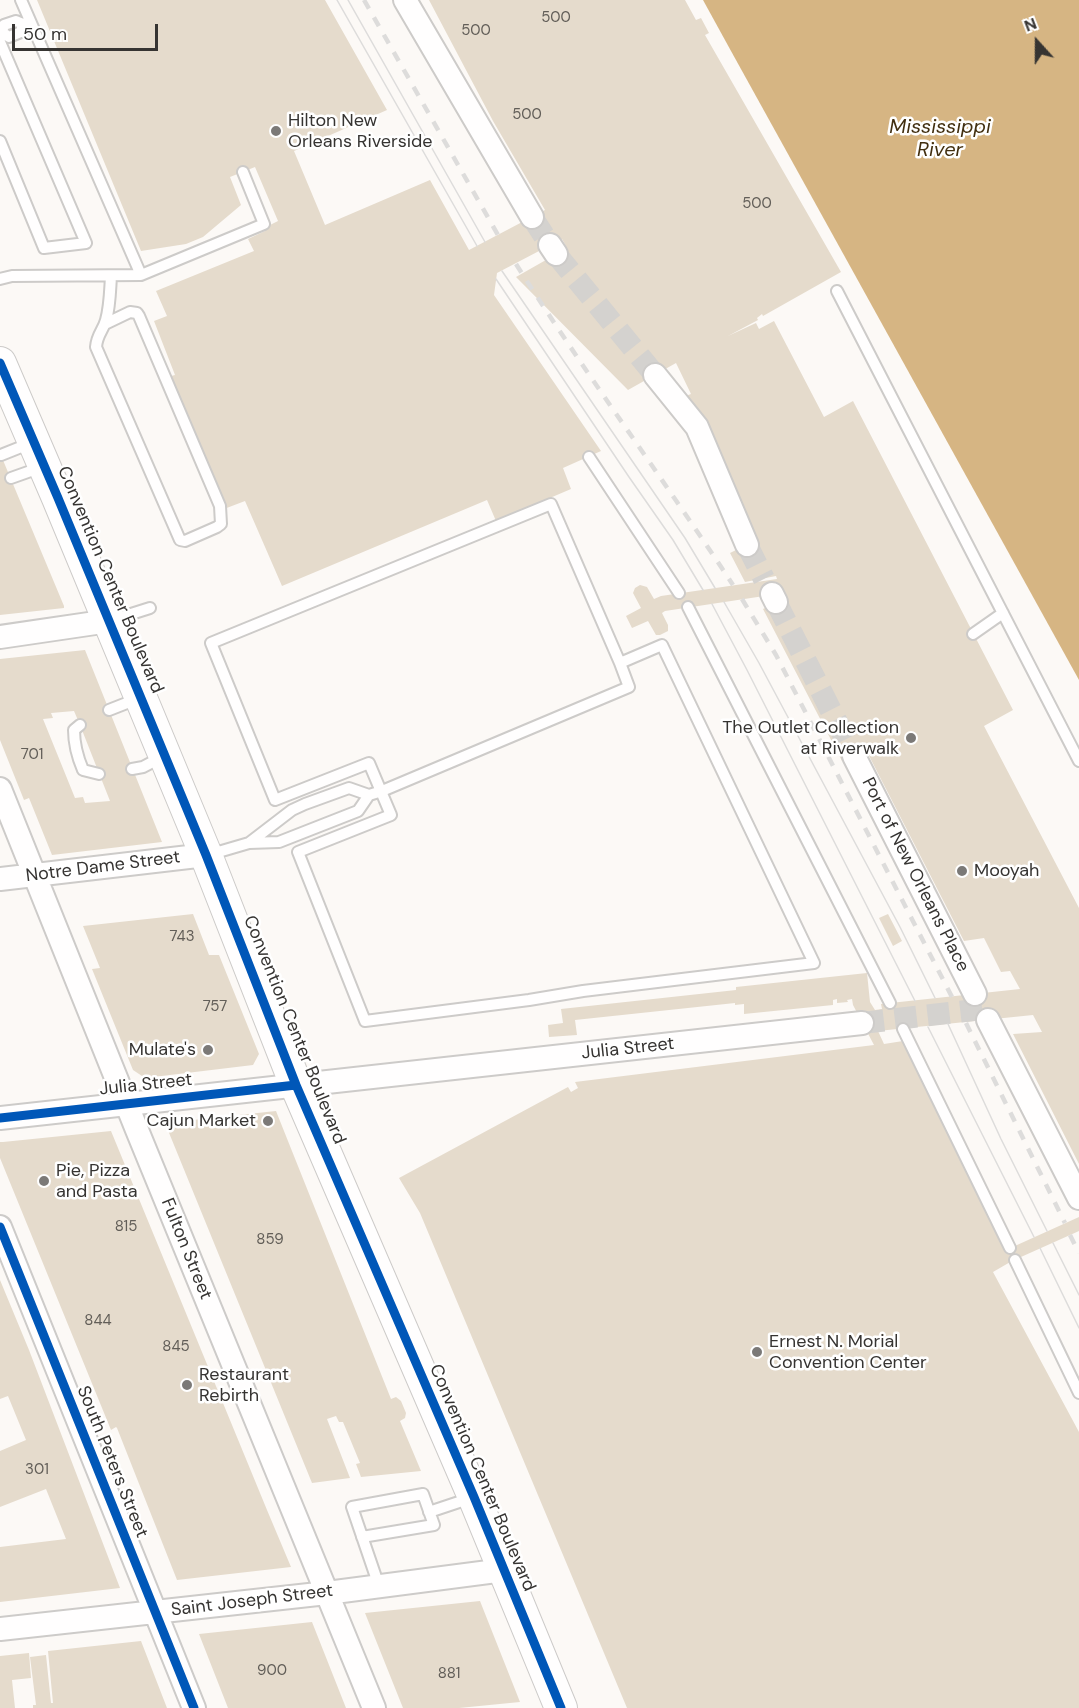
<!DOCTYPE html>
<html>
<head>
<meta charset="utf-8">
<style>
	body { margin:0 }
	#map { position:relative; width:1079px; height:1708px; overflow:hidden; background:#fcf9f6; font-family:"DM Sans",sans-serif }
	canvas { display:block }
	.north { position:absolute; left:1007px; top:12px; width:60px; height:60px; -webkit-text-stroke:4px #fff; paint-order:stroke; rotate:339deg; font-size:16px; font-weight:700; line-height:24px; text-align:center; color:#363432 }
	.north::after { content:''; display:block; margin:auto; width:21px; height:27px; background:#363432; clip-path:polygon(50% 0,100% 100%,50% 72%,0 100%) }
	.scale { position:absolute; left:12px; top:24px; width:146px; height:27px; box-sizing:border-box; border:3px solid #363432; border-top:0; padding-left:8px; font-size:18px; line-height:21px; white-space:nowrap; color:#363432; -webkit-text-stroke:4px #fff; paint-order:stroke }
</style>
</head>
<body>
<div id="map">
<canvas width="1079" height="1708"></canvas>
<div class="north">N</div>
<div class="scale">50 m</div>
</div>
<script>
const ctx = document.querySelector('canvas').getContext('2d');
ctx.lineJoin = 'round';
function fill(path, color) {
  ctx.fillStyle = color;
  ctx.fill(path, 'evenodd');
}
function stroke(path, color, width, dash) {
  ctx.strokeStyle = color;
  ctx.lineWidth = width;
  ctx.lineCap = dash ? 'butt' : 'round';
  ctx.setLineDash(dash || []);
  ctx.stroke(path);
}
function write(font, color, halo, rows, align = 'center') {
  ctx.font = font + ' "DM Sans",sans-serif';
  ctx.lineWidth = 5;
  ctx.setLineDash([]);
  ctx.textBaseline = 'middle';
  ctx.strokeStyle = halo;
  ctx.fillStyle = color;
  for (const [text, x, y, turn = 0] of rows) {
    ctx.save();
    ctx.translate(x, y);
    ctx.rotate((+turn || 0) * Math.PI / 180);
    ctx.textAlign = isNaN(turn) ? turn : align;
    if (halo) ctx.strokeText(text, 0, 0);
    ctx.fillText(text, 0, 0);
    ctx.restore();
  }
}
fill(new Path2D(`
	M703,0H1079V680L731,51Z`), '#d6b583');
fill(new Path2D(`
	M37,0H325L387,110L294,151L325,225L430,180L469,250L545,210L493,121L429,0H685L696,20L701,18L709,33L705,35L841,272L763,316L762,314L757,318L758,320L728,336L756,323L759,329L774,321L824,417L853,401L1013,710L984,726L1079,908V1164L1013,1034L1042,1032L1033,1015L878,1031L884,1044L903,1041L1006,1250L1079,1217V1231L1012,1261L993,1272L1079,1432V1708H627L420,1213L399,1178L568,1087L571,1092L578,1088L575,1082L874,1045L853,1005L852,999L847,1000L848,1002L837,1003V999L833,1000V1005L744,1014V1004L735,1005V1003L575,1020L577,1035L549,1037L548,1025L563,1023L561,1009L736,990V987L867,973L870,1002L875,1010L882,1009L881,1004L1020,989L1010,971L1001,972L984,938L964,941L866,750L842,761L763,609L787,597L784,593L665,611L662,613L668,625V631L660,635H656L648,621L632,628L626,616L641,608L633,593L635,588L640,585L647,587L654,599L661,596L777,579L776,576L745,582L730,553L756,540L683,397L691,394L676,363L628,390L516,277L567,248L562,239L497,273L494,295L601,451L563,468L571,489L496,521L487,500L282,586L245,501L224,509L167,377L175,375L154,321L167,316L156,291L254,251L248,239L265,231L264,228L278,221L255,167L230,177L241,205L203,237L186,244L141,251Z
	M0,453L64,606V608L0,615Z
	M85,650L162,842L52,855L29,798L24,800L0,740V659ZM74,711L80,725L110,801L85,803L83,797L75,798L43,719L53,718L51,713Z
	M193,914L209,955H219L259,1054L253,1065L145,1078L133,1070L92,969L100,968L83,926Z
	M888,914L902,941L893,946L879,918Z
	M276,1111L391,1399L396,1397L401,1401L406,1413L405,1418L400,1421L421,1471L361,1477L356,1464L360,1463L343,1422H339L336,1416L327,1419L350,1478L312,1483L165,1123Z
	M111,1131L267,1510L291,1567L177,1580L117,1428L116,1427L111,1430L0,1158V1142H3Z
	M0,1280L29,1350L120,1588L0,1602V1547L66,1539L46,1489L0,1507V1451L26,1440L8,1396L0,1399Z
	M480,1601L520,1702L459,1708H403L365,1613Z
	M312,1622L346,1708H228L199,1634Z
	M141,1641L167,1708H33V1705H36L30,1657L46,1655L51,1703H53L48,1651Z
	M29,1653L31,1678L12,1680L15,1708H0V1656Z`), '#e5dbcc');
stroke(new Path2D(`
	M532,217L550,245
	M556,254L655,375
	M747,545L764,579
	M776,602L854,756
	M862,1023L983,1009`), '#d4d2cf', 22, [22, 11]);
const lane = new Path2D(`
	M21,0L141,275
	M2,32L9,37L21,32L23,24
	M0,33L2,32L4,25L16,21L23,24L30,22
	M0,42L86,243L44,248L0,141
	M0,279L12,276L141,275L264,224L243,172
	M837,291L1079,761
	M105,324L130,312L137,313L139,316L220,506L221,524L217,527L185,541L180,540L96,347C97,334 103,331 106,320C110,306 110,291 111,276
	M1,455L31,443
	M589,457L679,593
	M11,478L42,467
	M688,607L890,1003
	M112,620L150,608
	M973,634L1003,613
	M109,710L137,699
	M80,725L74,730C74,745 77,756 83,770L99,774
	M132,769L143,767L162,757
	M249,843L292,810L305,804L349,788L369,795L382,791L629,687L620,663L662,645L814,963L583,991L529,1000L365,1021L298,852L391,815L369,763L275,800L211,643L551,504L620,663
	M208,855L249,843L279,842L358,811L369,795
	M903,1029L1010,1248
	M1015,1260L1079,1393
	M429,1512L471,1498
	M362,1537L434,1525L423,1494L352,1507L379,1586`);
const street = new Path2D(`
	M405,0L532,217
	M550,245L556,254
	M655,375L697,427L747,545
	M772,594L776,602
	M0,637L109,621
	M854,756L975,994
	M0,789L137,1130L374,1708
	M0,879L206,855
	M988,1020L1079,1198
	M0,1118L862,1023
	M0,1227L194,1708
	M0,1629L327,1593L504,1570`);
const secondary = new Path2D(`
	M0,363L58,498L206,855L296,1085L474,1497L561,1708`);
stroke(lane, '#cdcbc9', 14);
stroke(street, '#cdcbc9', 26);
stroke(secondary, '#cdcbc9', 34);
stroke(lane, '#fffefe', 10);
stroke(street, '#fffefe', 22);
stroke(secondary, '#fffefe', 32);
stroke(new Path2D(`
	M337,0L477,246
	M348,0L485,242
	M502,271L685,538L715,588
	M496,279L629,477L673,540L703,590
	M724,602L759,663L900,927L935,998
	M712,604L747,670L915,1001
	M948,1024L1001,1139L1047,1231
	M928,1027L1034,1237
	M1053,1243L1079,1295
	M1040,1248L1079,1328`), '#dddcdb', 1.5);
stroke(new Path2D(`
	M364,0L498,235
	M516,264C585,373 662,477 733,585
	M742,599L776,655L952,997
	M966,1023L1065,1223
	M1070,1235L1079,1253`), '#dddcdb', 4.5, [10, 10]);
stroke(new Path2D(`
	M0,363L58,498L206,855L296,1085L474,1497L561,1708
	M0,1118L296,1085
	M0,1227L194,1708`), '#0057b8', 9);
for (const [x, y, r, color] of [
	[276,131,6,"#7b7977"],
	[911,738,6,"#7b7977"],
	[962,871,6,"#7b7977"],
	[208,1050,6,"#7b7977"],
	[268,1121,6,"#7b7977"],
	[44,1181,6,"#7b7977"],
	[757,1352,6,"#7b7977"],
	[187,1385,6,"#7b7977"]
]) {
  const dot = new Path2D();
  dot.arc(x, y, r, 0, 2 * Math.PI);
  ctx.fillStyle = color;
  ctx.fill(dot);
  stroke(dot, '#fff', 2);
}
write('15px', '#625e58', null, [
	["500",556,18],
	["500",476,31],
	["500",527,115],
	["500",757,204],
	["701",32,755],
	["743",182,937],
	["757",215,1007],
	["815",126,1227],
	["859",270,1240],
	["844",98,1321],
	["845",176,1347],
	["301",37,1470],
	["900",272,1671],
	["881",449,1674]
]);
write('18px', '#363432', '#fff', [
	["Hilton New",288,121],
	["Orleans Riverside",288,142],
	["The Outlet Collection",899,728,"right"],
	["at Riverwalk",899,749,"right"],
	["Mooyah",974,871],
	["Mulate's",196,1050,"right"],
	["Cajun Market",256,1121,"right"],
	["Pie, Pizza",56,1171],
	["and Pasta",56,1192],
	["Ernest N. Morial",769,1342],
	["Convention Center",769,1363],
	["Restaurant",199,1375],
	["Rebirth",199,1396]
], 'left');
write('18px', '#363432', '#fff', [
	["Convention Center Boulevard",110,580,67],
	["Notre Dame Street",103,867,-7],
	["Port of New Orleans Place",915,875,63],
	["Convention Center Boulevard",294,1030,68],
	["Julia Street",628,1049,-6],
	["Julia Street",146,1085,-6],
	["Fulton Street",186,1249,68],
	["South Peters Street",112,1462,68],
	["Convention Center Boulevard",482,1478,67],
	["Saint Joseph Street",252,1601,-7]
]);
write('italic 20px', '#422f10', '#fff', [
	["Mississippi",940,128],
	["River",940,151]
]);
</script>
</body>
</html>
